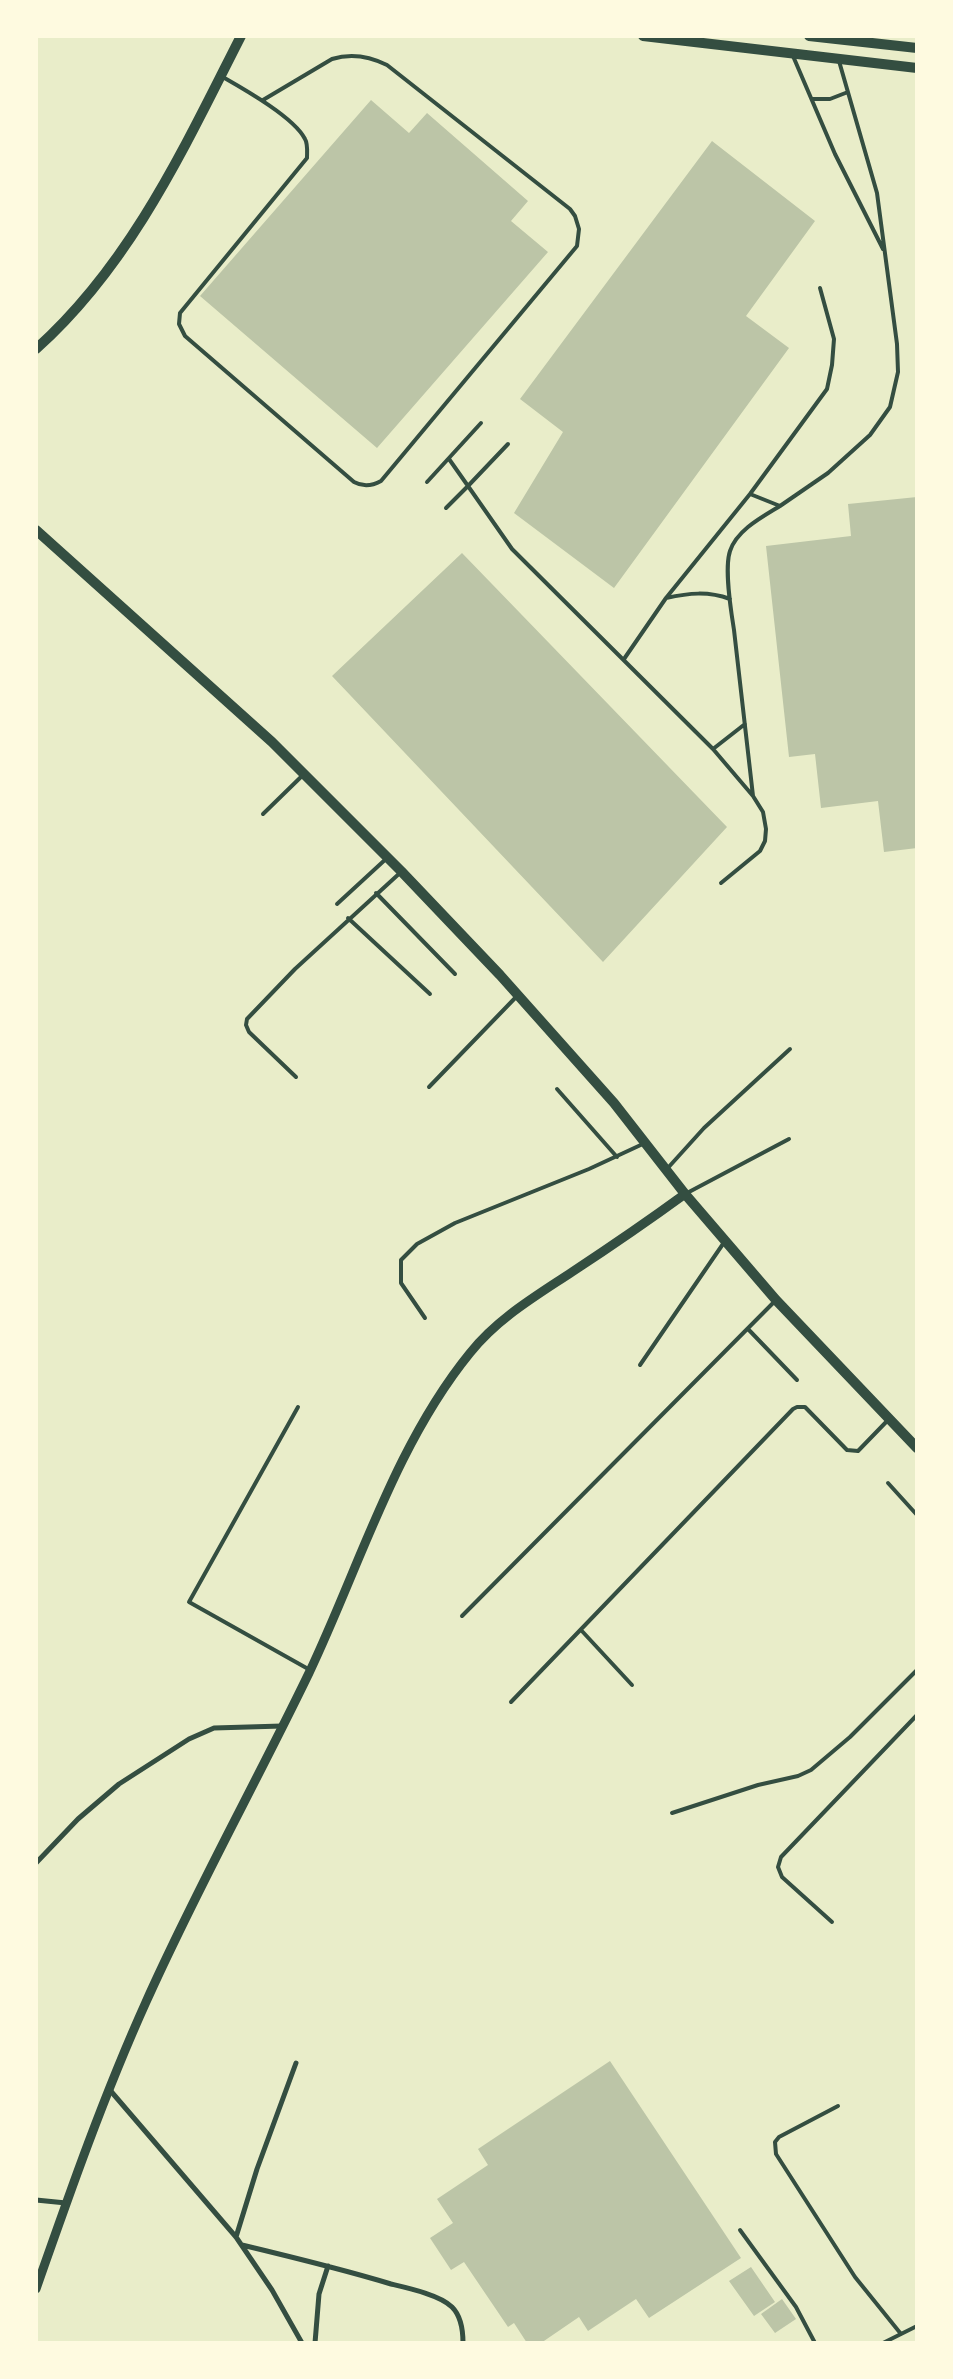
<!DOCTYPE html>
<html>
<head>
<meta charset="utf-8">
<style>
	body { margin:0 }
	#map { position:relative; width:953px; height:2379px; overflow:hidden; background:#e9edc9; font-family:"Crimson Pro",serif }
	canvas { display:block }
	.frame { position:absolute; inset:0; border:38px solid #fefae0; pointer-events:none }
</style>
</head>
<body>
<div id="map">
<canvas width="953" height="2379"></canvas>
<div class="frame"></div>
</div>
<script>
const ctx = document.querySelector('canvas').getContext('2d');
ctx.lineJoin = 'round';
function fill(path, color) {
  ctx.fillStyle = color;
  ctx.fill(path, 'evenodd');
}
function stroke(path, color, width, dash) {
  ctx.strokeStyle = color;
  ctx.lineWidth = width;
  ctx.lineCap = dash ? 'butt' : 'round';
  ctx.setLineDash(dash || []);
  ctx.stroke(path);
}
fill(new Path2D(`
	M371,100L409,133L427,113L528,201L511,221L548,252L377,448L200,296Z
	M712,141L815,221L746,316L789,348L614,588L514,513L563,432L520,399Z
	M917,497V848L884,852L878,801L821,808L815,754L789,757L766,546L851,536L848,504Z
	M462,553L727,827L603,962L332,676Z
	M610,2061L741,2258L649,2318L636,2299L588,2331L579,2317L541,2343H527L514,2323L508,2327L464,2262L451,2270L430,2238L453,2223L437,2199L488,2165L478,2149Z
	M751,2267L775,2302L754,2316L729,2281Z
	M782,2299L796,2319L775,2333L761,2314Z`), '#bcc5a7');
stroke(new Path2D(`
	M793,56L835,154L883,249
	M221,76C242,88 294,117 305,139C308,144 307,151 307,158L180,313L179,324L185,336L354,482C363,487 372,486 381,481L577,246L579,229L575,216L570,209L387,65C369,56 351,53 332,59L263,100
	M812,99H830L848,92
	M508,444L468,486L512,549L713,749L753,796L763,812L766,829L765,841L760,851L721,883
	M427,482L481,423
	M750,494L780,506L828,473L870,435L890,407L898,372L897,344L877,193L839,61
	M446,508L468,486L449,459
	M666,598C689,593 708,591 730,599
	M624,659L666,598L750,494L827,389L832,365L834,339L820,288
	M713,749L745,724
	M753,796C747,741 740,686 734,630C731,611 724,569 730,551C737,530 762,517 780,506
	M263,814L303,775
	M376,893L455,974
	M337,904L387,858
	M348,918L430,994
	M296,1077L249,1032L246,1025L247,1019L295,969L401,872
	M429,1087L518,995
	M557,1089L617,1157
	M666,1170L704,1128L790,1049
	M687,1193L789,1139
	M425,1318L401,1283V1260L417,1244L455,1223L589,1169L645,1143
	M748,1329L797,1380
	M640,1365L725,1241
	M298,1407L189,1602L310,1670
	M888,1483L917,1515
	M462,1616L776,1300
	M581,1630L632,1685
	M511,1702L793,1409L797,1407H805L847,1450L858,1451L889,1419
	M672,1813L758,1785L798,1776L811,1770L850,1737L917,1670
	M832,1922L782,1877L778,1867L781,1857L917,1715
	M838,2106L779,2137L775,2142L776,2154L855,2277L901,2334
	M740,2230L796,2307L815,2343
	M800,2343H807
	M883,2343L917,2326`), '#344e41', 4);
stroke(new Path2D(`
	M36,1863L78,1819L119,1784L189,1739L214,1728L282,1726
	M109,2089L236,2237L272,2290L302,2343
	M36,2200L66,2203
	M236,2237L257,2169L296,2063
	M242,2245C292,2257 342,2269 391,2284C408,2288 440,2295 452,2307C461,2316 463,2330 463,2343
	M315,2343L319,2294L328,2266`), '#344e41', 5);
stroke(new Path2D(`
	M36,2289C70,2192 104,2095 146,2002C196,1890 256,1783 309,1673C359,1568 395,1445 470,1353C498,1318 536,1296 572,1272C610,1247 648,1221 685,1194`), '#344e41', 9);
stroke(new Path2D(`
	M643,36L917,68
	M809,36L917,48
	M36,349C131,264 184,148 241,36
	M36,530L272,742L401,871L500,975L614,1103L685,1194L776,1300L917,1448`), '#344e41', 10);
</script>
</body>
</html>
